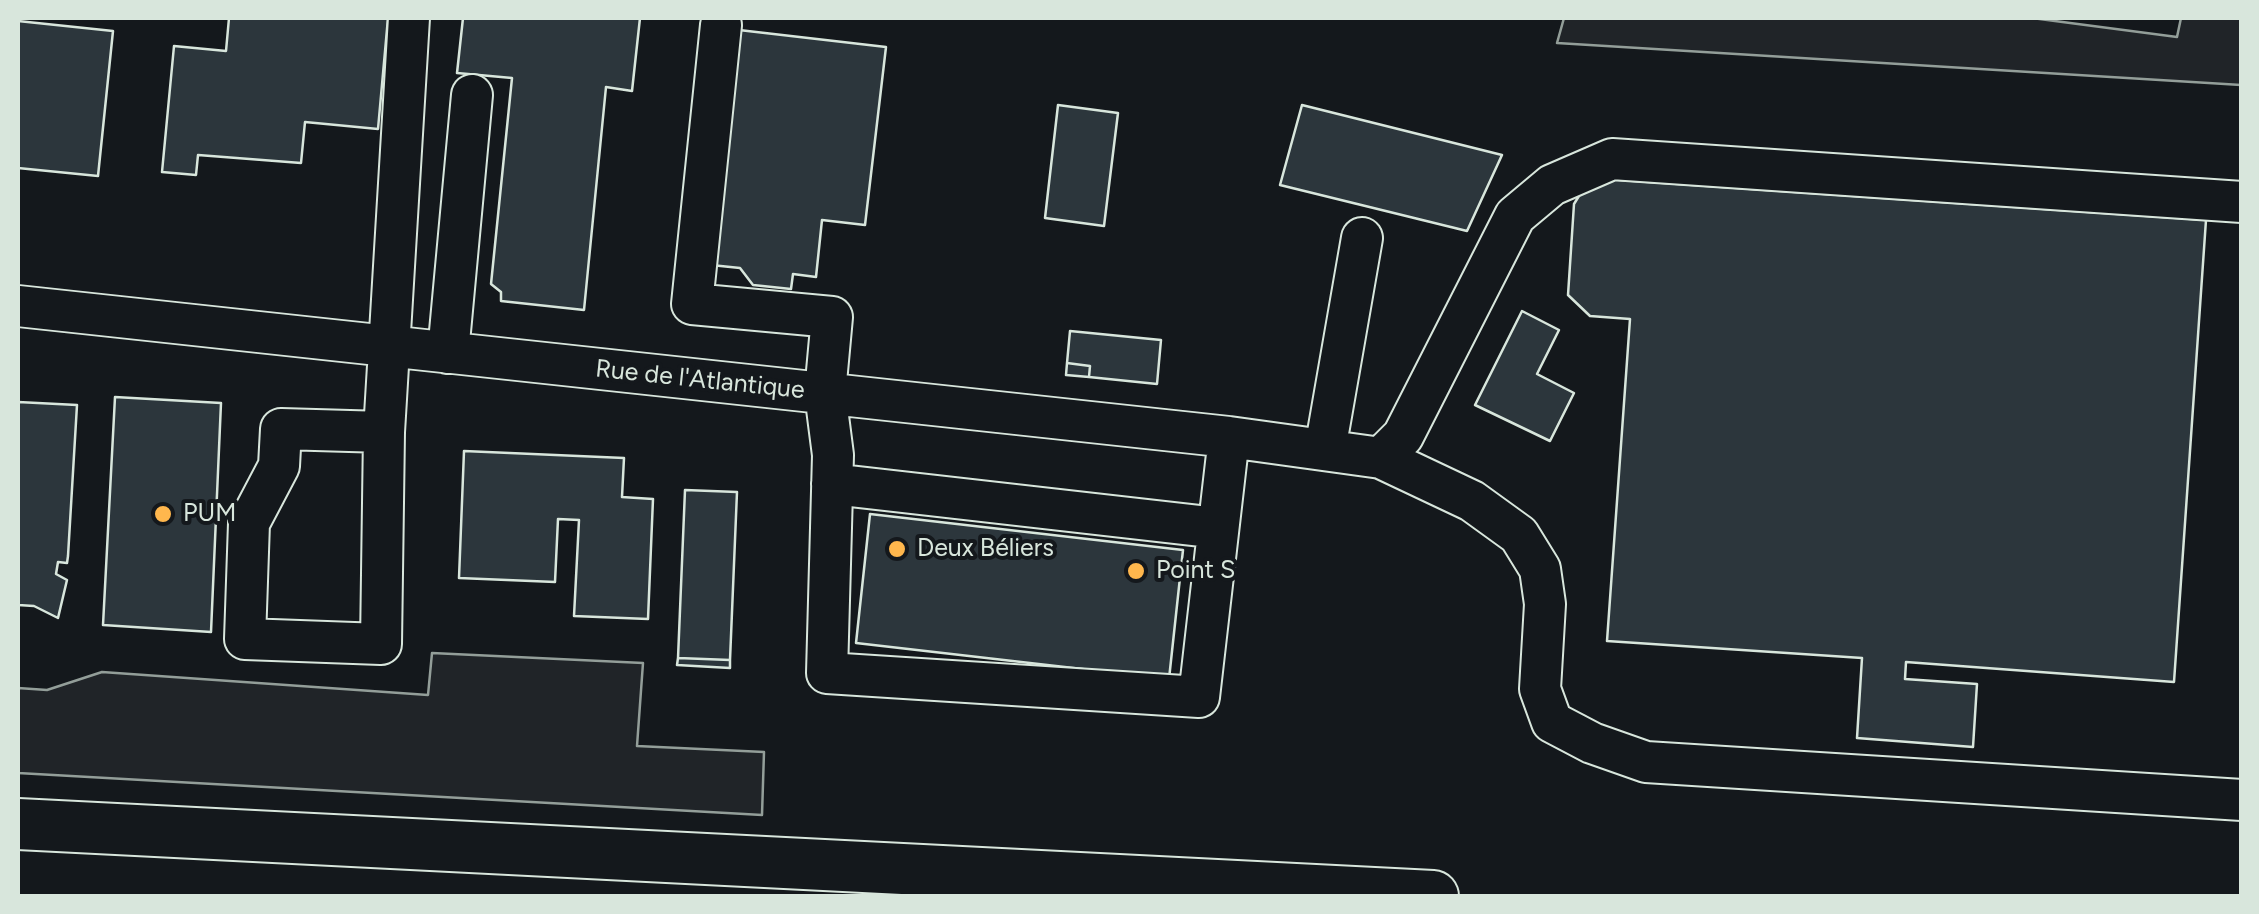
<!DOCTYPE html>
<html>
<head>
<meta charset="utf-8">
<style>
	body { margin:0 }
	#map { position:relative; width:2259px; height:914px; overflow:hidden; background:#14181c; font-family:Figtree,sans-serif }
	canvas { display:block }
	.frame { position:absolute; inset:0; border:20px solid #d8e6dc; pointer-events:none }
</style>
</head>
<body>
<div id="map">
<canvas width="2259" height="914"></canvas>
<div class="frame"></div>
</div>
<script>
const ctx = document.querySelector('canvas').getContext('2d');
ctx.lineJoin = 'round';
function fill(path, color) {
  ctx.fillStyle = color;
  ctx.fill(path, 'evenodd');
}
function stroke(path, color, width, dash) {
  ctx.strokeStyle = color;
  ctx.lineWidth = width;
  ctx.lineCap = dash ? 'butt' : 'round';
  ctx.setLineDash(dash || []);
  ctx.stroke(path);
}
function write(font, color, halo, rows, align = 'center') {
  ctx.font = font + ' Figtree,sans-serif';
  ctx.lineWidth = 8;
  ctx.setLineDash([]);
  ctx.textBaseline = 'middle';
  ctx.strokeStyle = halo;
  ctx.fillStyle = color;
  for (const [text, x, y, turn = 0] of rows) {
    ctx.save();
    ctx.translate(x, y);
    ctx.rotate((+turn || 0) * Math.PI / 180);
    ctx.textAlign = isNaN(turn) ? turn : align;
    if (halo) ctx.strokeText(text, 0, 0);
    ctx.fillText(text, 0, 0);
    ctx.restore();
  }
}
const green = new Path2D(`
	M1564,18H2032L2177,37L2181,18H2241V85L1557,43Z
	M432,653L643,663L637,746L764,752L762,815L18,773V688L47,690L102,672L428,695Z`);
fill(green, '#202428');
stroke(green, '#939e99', 2.5);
const building = new Path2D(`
	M229,18H388L378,129L305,122L301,163L198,155L196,175L162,172L174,46L226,51Z
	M463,18H640L632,91L606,87L584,310L501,301V292L491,284L512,78L457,73Z
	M18,21L113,31L98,176L18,168Z
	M739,30L886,47L865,225L822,220L816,277L793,274L791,289L753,285L740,268L711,265Z
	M1058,105L1118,113L1104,226L1045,218Z
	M1302,105L1502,155L1467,231L1280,185Z
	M1590,178L2206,220L2174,682L1906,662L1905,679L1977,684L1973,747L1857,738L1862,658L1607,641L1630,319L1590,316L1568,295L1574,204Z
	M1522,311L1559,330L1537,374L1574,393L1550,441L1475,405Z
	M1070,331L1161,340L1157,384L1089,377L1090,366L1067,363Z
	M1067,363L1090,366L1089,377L1066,375Z
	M115,397L221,403L211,632L103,625Z
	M18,402L77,405L68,556L67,563L58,562L56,574L67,580L58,618L34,606L18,605Z
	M464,451L624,458L622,497L653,499L648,619L574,616L579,520L558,519L555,582L459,578Z
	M685,490L737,492L730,660L678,658Z
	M870,514L1183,550L1169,679L856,643Z
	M678,658L730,660V668L677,665Z`);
fill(building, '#2c363c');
stroke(building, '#d8e6dc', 2.5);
const minor = new Path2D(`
	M721,25L692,304L832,317L825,393L833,455L827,673L1199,697L1229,437
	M18,306L1229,437L1381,458L1472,501L1519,535L1540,569L1545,604L1540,689L1552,722L1592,743L1646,762L2242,800
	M448,353L472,95
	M384,432L381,644L245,639L249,523L279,466L281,429L384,432L409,18
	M1325,450L1362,238
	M1381,458L1403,436L1515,216L1552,185L1612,159L2242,202
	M832,484L1218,528`);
const major = new Path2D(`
	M18,824L1433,896`);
stroke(minor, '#d8e6dc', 44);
stroke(major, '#d8e6dc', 54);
stroke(minor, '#14181c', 40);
stroke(major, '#14181c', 50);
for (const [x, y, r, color] of [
	[163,514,10,"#ffb74d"],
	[897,549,10,"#ffb74d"],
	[1136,571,10,"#ffb74d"]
]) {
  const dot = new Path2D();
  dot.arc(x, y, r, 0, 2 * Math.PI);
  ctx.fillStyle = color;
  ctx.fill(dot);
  stroke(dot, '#14181c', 4);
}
write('25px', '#d8e6dc', '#14181c', [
	["Rue de l'Atlantique",700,380,6]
]);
write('25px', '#d8e6dc', '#14181c', [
	["PUM",183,514],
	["Deux Béliers",917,549],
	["Point S",1156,571]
], 'left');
</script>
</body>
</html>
